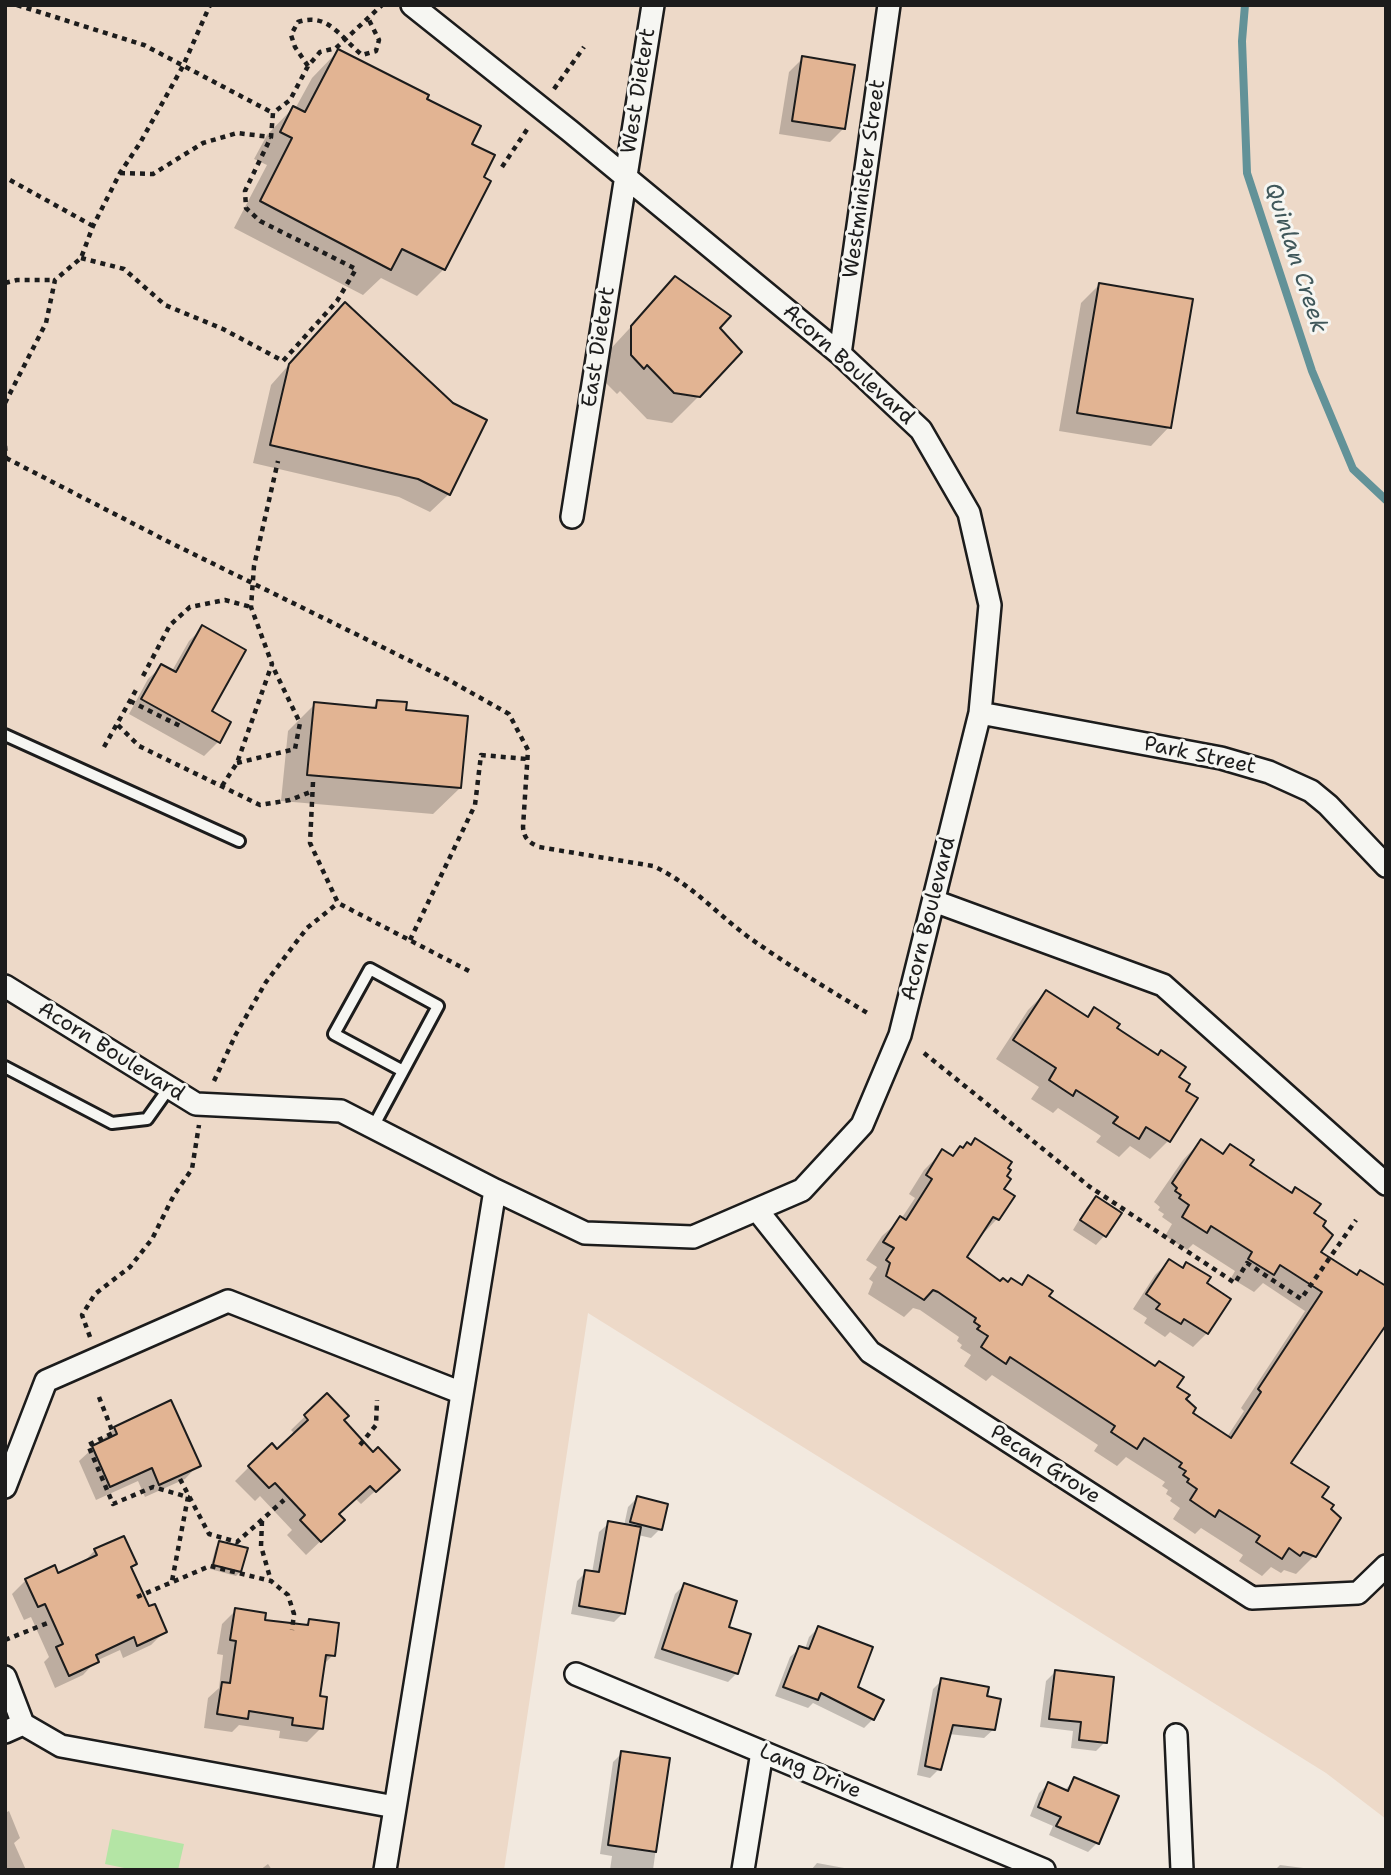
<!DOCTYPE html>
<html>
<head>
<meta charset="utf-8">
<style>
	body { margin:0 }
	#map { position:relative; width:1391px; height:1875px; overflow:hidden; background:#f2e9df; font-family:"Shantell Sans",sans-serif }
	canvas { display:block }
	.frame { position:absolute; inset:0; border:7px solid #1c1c1c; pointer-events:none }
</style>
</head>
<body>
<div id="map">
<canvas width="1391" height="1875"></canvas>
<div class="frame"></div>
</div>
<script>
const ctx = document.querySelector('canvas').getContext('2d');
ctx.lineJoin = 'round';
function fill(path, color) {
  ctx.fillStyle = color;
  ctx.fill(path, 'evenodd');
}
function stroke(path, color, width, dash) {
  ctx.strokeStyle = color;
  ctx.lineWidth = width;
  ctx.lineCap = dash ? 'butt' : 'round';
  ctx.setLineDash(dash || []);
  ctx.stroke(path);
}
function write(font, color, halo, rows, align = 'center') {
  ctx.font = font + ' "Shantell Sans",sans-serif';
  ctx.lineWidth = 6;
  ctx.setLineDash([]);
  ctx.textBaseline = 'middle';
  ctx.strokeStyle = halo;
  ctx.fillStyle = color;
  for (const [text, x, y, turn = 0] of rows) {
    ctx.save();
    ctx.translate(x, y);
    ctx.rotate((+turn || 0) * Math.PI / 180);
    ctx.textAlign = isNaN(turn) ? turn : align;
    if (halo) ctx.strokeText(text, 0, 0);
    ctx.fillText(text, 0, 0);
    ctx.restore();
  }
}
fill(new Path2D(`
	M5,5H1386V1819L1326,1773L588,1313L504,1870H5Z`), '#edd9c8');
fill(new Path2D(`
	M112,1829L184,1844L178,1870H134L105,1864Z`), '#b4e5a5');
fill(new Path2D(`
	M338,51L424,100L470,145L482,178L489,181L444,269L417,296L381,278L363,295L234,228L267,165L254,159L267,135L293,108L295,109L312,78Z
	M803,58L844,128L830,142L779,134L789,72Z
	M676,278L718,328L699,396L672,423L647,419L620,391L617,394L605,382V355Z
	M1100,284L1169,427L1151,446L1059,431L1081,303Z
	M327,322L449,494L430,512L399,497L253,463L271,385Z
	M203,627L210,712L218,742L204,756L129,714L148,679L162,666L172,671L189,641Z
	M378,702L404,712L460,788L433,814L281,801L288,731L315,704L371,709Z
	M1046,992L1086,1018L1094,1010L1114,1029L1177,1077L1183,1091L1168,1141L1150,1159L1130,1146L1119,1157L1096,1142L1101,1136L1058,1108L1053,1113L1031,1099L1039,1087L996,1059L1028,1010Z
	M975,1141L1005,1176L1002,1190L1012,1196L997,1219L979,1238L964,1258L1000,1283L1020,1286L1028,1277L1046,1297L1175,1387L1191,1413L1227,1437L1244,1411L1241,1408L1305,1311L1263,1283L1254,1292L1231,1278L1235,1271L1193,1244L1187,1250L1165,1236L1172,1224L1162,1217L1164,1214L1158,1210L1160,1207L1154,1202L1183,1160L1201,1141L1221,1155L1230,1146L1248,1166L1291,1194L1296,1189L1312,1214L1319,1253L1356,1276L1288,1463L1320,1498L1314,1556L1296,1574L1284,1570L1281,1573L1271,1567L1262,1576L1239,1561L1243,1555L1201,1528L1195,1534L1173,1519L1180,1508L1170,1501L1172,1498L1166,1494L1168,1490L1162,1486L1165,1482L1126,1457L1117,1466L1094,1451L1098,1445L992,1375L986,1381L964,1366L971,1355L960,1348L962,1345L957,1341L959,1337L920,1310L913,1308L904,1317L868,1294L873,1282L869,1279L877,1267L866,1260L882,1236L901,1219L915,1198L909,1194L924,1170L942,1152L951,1157L960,1148L962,1149L970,1146Z
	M1096,1198L1104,1236L1096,1245L1073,1230L1087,1207Z
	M1169,1261L1182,1269L1187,1264L1205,1284L1207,1333L1193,1347L1170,1332L1165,1337L1144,1323L1147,1318L1133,1309L1155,1275Z
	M327,1395L384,1483L361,1504L355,1498L338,1515L328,1534L306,1555L287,1535L292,1530L260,1496L255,1501L235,1481L249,1467L277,1452L295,1434L291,1430Z
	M115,1428L198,1465L185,1479L145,1497L138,1481L96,1500L79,1461Z
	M637,1498L660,1529L651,1538L638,1535L623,1613L614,1622L571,1614L577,1581L586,1572L592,1573L599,1532L609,1523L624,1526L628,1507Z
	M220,1543L240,1572L236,1576L210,1569L216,1547Z
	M95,1550L135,1564L130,1569L148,1609L165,1631L151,1645L123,1658L120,1650L96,1661L83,1675L55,1688L44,1662L49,1657L31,1617L24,1620L12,1594L26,1580L58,1575L82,1564Z
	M684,1585L727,1628L737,1673L728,1682L654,1658L675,1594Z
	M236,1610L263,1621L303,1627L309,1621L333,1655L323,1665L318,1698L321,1728L307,1742L279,1738L280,1731L239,1725L232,1732L204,1728L208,1698L219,1688L223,1655L217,1654L222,1624Z
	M818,1628L873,1719L864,1728L813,1703L808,1708L775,1696L790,1657L800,1648L805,1649L809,1637Z
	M1055,1672L1105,1742L1096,1751L1071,1748L1073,1731L1040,1727L1046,1681Z
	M942,1680L985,1698L994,1729L984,1738L949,1734L939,1769L930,1778L917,1775L933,1689Z
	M622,1753L668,1759L653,1870H610L612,1856L600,1854L613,1762Z
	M1075,1779L1097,1843L1088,1852L1049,1835L1053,1826L1030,1816L1039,1793L1048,1784L1064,1791Z
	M9,1811L20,1838L14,1843L26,1870H5V1813Z
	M817,1863L855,1870H811Z
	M268,1864L272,1870H260Z
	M1280,1865L1319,1870H1275Z`), '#0003');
stroke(new Path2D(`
	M1245,5L1242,41L1247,173L1312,371L1353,469L1386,500`), '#629298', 8);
const building = new Path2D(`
	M338,49L429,95L427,99L481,126L472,144L495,155L484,177L491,181L445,270L402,249L391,270L260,201L292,138L280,132L293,106L305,112Z
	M802,56L855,65L845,129L792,121Z
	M675,276L731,316L720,328L742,352L700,397L674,393L647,365L644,369L631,355V326Z
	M1099,283L1193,299L1171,428L1077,413Z
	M345,302L453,403L487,420L450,495L418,479L270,445L289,364Z
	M202,625L246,650L212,711L231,722L220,743L141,699L161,664L176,672Z
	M377,700L407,702L406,710L468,716L461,788L307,775L314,702L376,708Z
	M1046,990L1088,1017L1094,1007L1120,1024L1117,1028L1158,1055L1161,1050L1186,1067L1179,1077L1190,1084L1186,1091L1198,1098L1170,1142L1146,1127L1139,1139L1113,1123L1118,1117L1076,1090L1073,1096L1049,1080L1056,1068L1013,1040Z
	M975,1138L1012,1162L1008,1168L1011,1170L1007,1176L1011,1179L1004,1189L1015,1196L999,1220L993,1217L967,1257L1000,1281L1003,1278L1008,1282L1011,1278L1022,1285L1028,1275L1053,1291L1049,1296L1155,1366L1159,1361L1184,1377L1177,1387L1190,1395L1186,1399L1196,1408L1193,1413L1231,1438L1261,1392L1258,1389L1322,1292L1280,1265L1274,1275L1248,1259L1252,1252L1211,1226L1207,1233L1182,1217L1189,1205L1179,1198L1181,1195L1175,1191L1177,1188L1172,1183L1201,1139L1223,1154L1230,1144L1254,1160L1250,1165L1292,1193L1295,1187L1321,1204L1314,1213L1326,1221L1323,1226L1333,1235L1321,1252L1357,1275L1360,1270L1386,1286V1325L1291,1463L1329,1487L1322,1497L1334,1505L1331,1509L1341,1518L1316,1557L1303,1552L1300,1556L1289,1548L1282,1559L1256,1542L1260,1536L1219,1510L1215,1517L1190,1500L1197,1489L1187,1482L1189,1479L1183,1475L1186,1471L1179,1467L1182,1463L1144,1438L1137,1449L1111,1432L1115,1426L1010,1357L1006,1364L981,1347L988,1336L977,1329L980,1326L974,1322L976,1318L938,1292L933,1290L924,1300L886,1276L890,1263L886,1260L894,1248L883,1242L900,1216L906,1220L932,1179L926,1175L942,1149L953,1156L960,1146L963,1148L967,1142L971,1145Z
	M1096,1196L1122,1213L1106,1237L1080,1220Z
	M1169,1259L1183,1268L1186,1262L1211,1277L1207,1283L1231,1299L1208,1334L1184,1319L1181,1324L1156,1309L1160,1304L1146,1294Z
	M327,1393L349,1416L344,1420L373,1452L378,1447L400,1470L376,1492L370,1486L339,1514L345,1520L321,1542L300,1520L305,1515L275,1483L269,1488L248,1466L272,1443L277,1449L308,1420L304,1415Z
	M171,1400L201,1466L159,1485L152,1468L110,1487L92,1446L117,1434L114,1427Z
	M637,1496L668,1504L662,1530L630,1522Z
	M608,1521L641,1527L625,1614L579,1606L585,1570L599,1572Z
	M124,1536L137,1564L131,1567L149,1606L155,1604L167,1632L137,1646L134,1637L96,1655L99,1662L69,1676L56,1647L63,1644L45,1604L38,1607L25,1579L55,1565L58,1573L97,1555L94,1549Z
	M219,1541L248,1548L241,1572L213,1565Z
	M684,1583L737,1601L729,1627L751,1634L738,1674L662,1649Z
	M235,1608L266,1613L265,1620L308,1625L309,1619L339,1623L335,1656L326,1655L320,1696L327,1697L323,1729L292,1725L293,1718L249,1711L248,1719L217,1714L222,1682L230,1683L236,1641L230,1640Z
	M818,1626L873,1647L858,1687L884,1700L874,1720L821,1693L818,1700L783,1687L799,1646L809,1649Z
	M1055,1670L1114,1677L1107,1743L1079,1740L1081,1722L1049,1719Z
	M941,1678L989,1687L987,1696L1001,1699L995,1730L953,1725L941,1770L925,1766Z
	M621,1751L670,1758L656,1852L608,1845Z
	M1074,1777L1119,1796L1099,1844L1056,1826L1061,1817L1038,1807L1048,1782L1068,1791Z`);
fill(building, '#e2b493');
stroke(building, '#1c1c1c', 2);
const lane = new Path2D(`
	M5,735L239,841
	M5,1067L112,1123L147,1119L169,1088
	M373,1127L438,1006L370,969L334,1034L403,1071`);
const street = new Path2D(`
	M840,354L889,5
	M572,517L653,5
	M980,713L1221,758L1269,772L1311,791L1328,805L1386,866
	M934,901L1163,985L1386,1184
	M5,986L196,1104L341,1111L495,1190L585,1233L693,1237L802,1190L862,1125L900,1035L980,713L990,605L969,513L921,430L840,354L570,131L412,5
	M757,1210L870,1352L1252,1598L1358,1593L1386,1566
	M5,1487L46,1381L228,1301L462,1393
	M576,1674L1044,1870
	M5,1677L23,1724L5,1732
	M23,1724L61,1746L395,1807
	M1176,1735L1182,1870
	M385,1870L495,1190
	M743,1870L762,1752`);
stroke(lane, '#1c1c1c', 16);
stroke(street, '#1c1c1c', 26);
stroke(new Path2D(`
	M17,5L144,45L273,113
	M308,66L295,47L291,35L298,22C328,12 340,37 362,55L376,51L379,40L368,18
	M554,89L584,47
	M502,167L528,128
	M120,173L153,174L203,143L237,133L271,137
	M10,180L93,226
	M81,258L124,269L165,305L223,329L283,361L337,301L356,269L260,221L246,208L245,191L271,137L273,113L290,100L308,66L320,52L336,48L382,5
	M5,283L17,280H55
	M5,403L46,323L55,280L81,258L93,226L120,173L140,143L183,66L210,5
	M5,446L6,460
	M6,458L167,541L447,679L509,714L528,750L523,827C524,838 528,842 539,847L653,866C690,883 715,912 747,936C786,964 828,989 869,1014
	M143,676L170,625L190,607L225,600L251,607
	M130,701L182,727
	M118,725L139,746L260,805L290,800L313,791
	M104,747L136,690
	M237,763L295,749L300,723L272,665
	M313,782L310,843L338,903L469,971
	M222,786L237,763L272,664L251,607L254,566L278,461
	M410,940L475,805L481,755L527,759
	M924,1053L1090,1187L1235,1283L1247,1263L1301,1299L1356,1220
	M214,1081L236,1034L266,982L307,928L338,903
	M90,1337L82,1315L95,1294L130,1267L152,1239L174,1195L192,1169L199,1125
	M99,1397L113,1433L88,1445L113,1504L153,1487L188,1497L172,1581
	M360,1445L376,1425L377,1400
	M180,1479L209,1534L237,1542L284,1500
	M262,1521L261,1546L271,1581
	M137,1597L210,1566L271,1581L288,1595L294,1614L292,1630
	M5,1640L50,1622`), '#1c1c1c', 4.5, [5, 5]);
stroke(lane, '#f6f6f2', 10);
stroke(street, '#f6f6f2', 21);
write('21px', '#1c1c1c', '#f6f6f2', [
	["West Dietert",639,91,-81],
	["Westminister Street",865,179,-82],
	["East Dietert",599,347,-81],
	["Acorn Boulevard",848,365,42],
	["Park Street",1200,756,12],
	["Acorn Boulevard",929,919,-76],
	["Acorn Boulevard",111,1052,32],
	["Pecan Grove",1045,1465,33],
	["Lang Drive",810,1772,23]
]);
write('italic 23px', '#3f575a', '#f6f6f2', [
	["Quinlan Creek",1295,258,72]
]);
</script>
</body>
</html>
